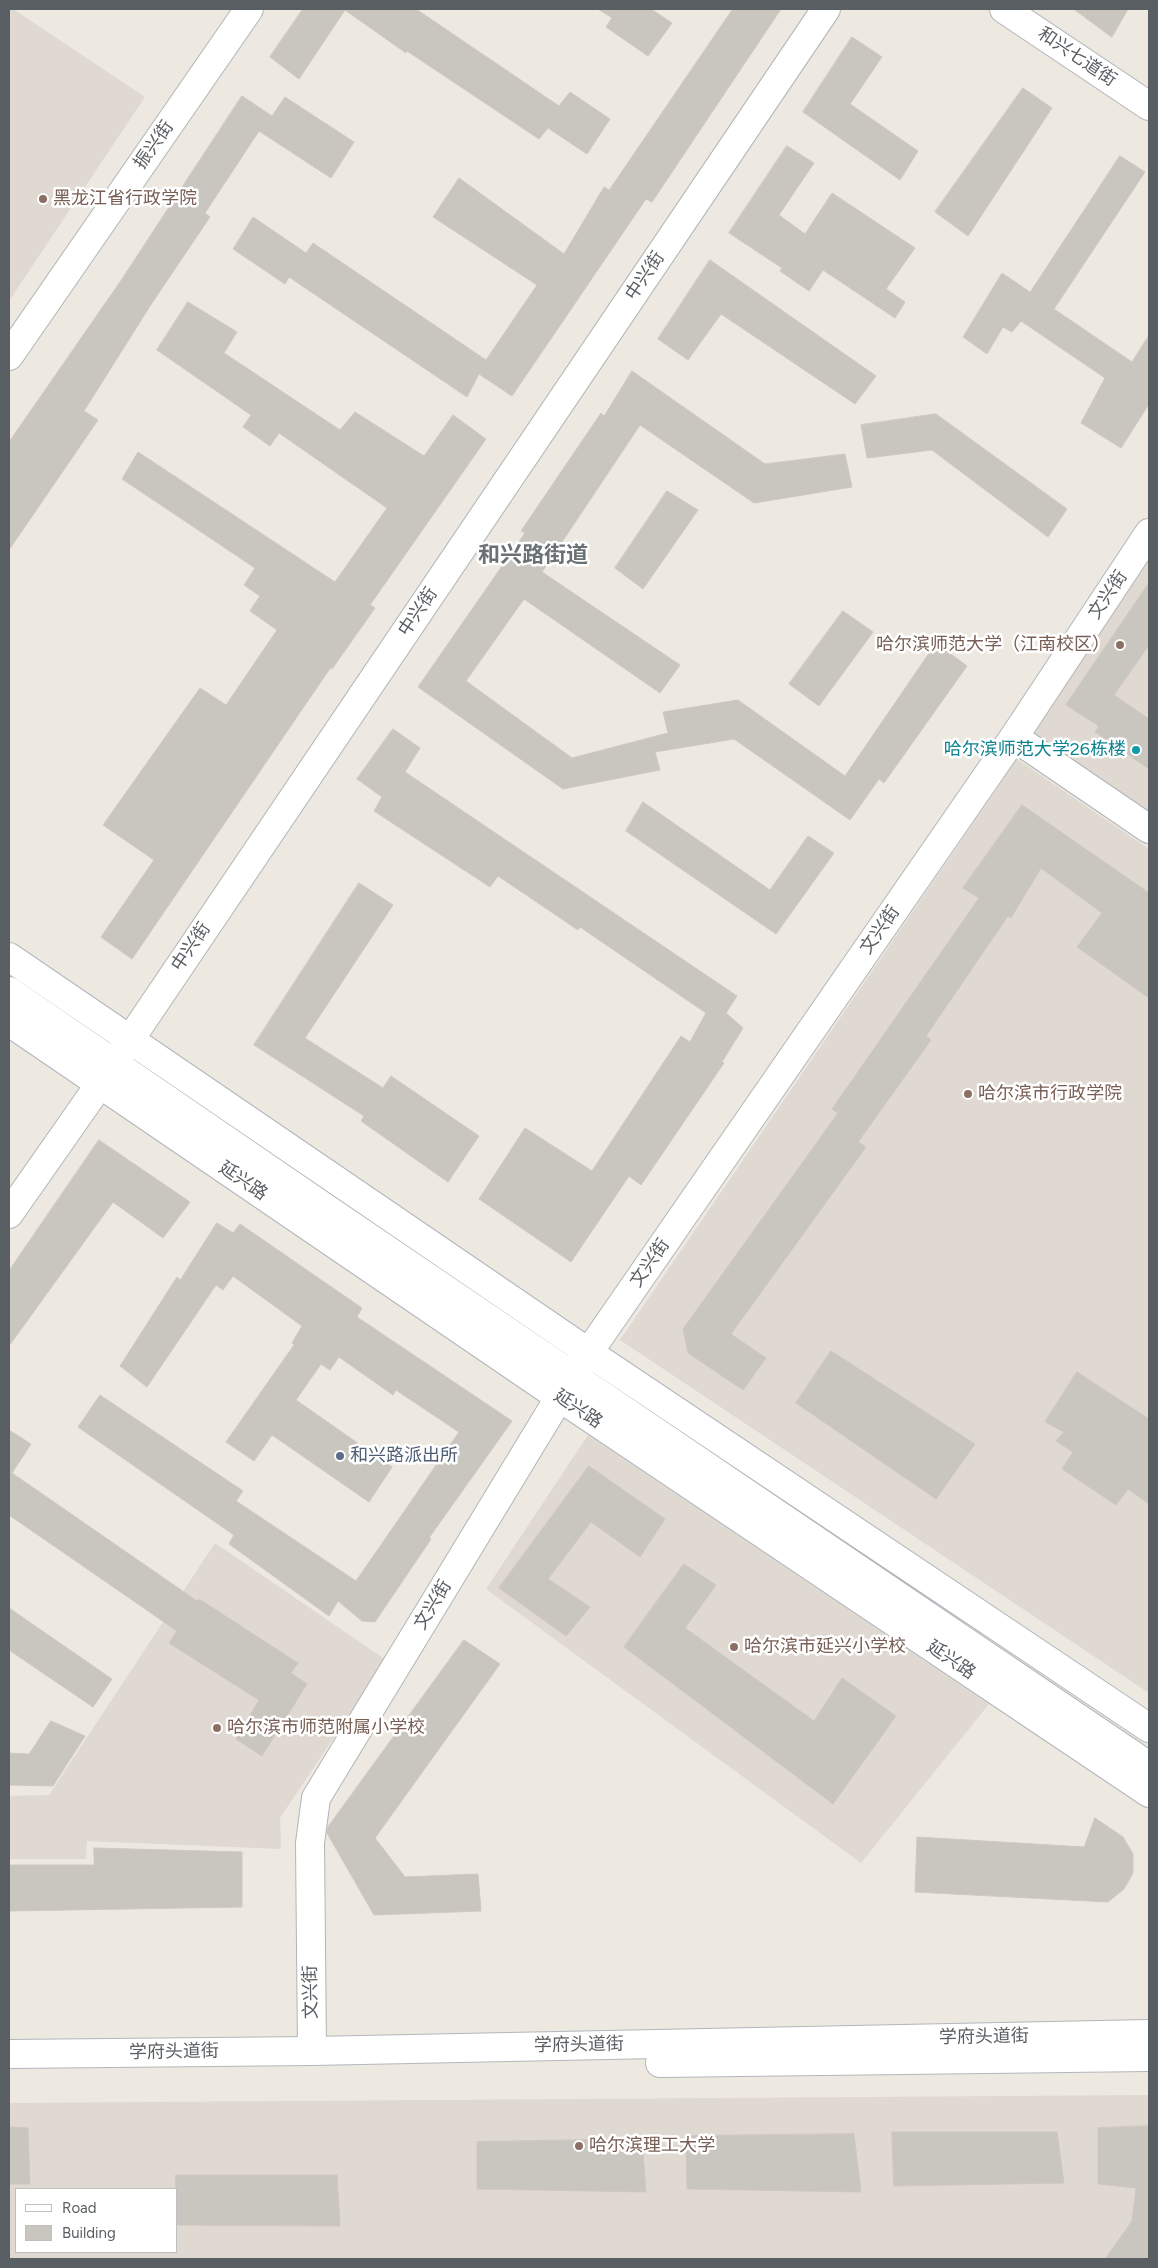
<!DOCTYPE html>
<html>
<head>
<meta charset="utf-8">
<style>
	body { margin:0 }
	#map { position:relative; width:1158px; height:2268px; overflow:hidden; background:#ede8e0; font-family:Figtree,sans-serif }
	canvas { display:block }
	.frame { position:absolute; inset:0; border:10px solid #595e62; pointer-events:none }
	.legend { position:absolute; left:15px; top:2188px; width:162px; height:65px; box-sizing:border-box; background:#fff; border:1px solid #bdbfc0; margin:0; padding:6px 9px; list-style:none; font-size:15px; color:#595e62 }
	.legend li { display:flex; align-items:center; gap:10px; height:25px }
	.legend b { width:25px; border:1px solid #bdbfc0 }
</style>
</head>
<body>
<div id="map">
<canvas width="1158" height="2268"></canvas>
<div class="frame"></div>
<ul class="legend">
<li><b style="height:6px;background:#fff"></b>Road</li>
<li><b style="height:14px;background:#c9c5bf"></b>Building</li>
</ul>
</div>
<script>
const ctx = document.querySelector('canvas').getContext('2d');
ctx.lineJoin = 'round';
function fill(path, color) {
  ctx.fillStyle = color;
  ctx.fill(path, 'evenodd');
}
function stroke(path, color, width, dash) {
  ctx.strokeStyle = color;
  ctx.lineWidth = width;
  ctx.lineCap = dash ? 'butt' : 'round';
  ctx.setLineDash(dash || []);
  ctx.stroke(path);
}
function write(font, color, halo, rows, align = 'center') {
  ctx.font = font + ' Figtree,"Noto Sans SC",sans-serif';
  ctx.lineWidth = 5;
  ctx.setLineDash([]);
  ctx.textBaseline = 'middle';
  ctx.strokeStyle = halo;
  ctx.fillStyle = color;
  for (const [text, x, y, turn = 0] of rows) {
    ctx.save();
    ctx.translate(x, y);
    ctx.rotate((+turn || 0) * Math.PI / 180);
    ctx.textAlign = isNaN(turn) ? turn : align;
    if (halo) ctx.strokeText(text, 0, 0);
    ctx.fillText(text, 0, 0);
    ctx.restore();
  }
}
fill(new Path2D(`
	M9,9H13L145,97L9,301Z
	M1149,558V812L1031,732Z
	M1017,759L1149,849V1693L620,1340Z
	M588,1435L989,1704L861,1863L486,1589Z
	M215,1543L386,1660L280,1818L281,1849L87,1841L86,1859H9V1796L49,1795Z
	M1149,2095V2259H9V2103ZM16,2189H176V2252H16Z`), '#dfd9d1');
const building = new Path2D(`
	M303,9H416L559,106L570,92L610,119L587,154L548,128L539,139L407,51L406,53L345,10L299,79L270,57Z
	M598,9H651L672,23L648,56L606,27L612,18Z
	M733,9H781L652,202L646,199L512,396L479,374L467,397L289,277L285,284L233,249L253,217L306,253L313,243L486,360L537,285L433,217L459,178L564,254L604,187L609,190Z
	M1074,9H1128L1112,37Z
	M852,37L882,57L850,104L918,151L900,180L803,112Z
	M1023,88L1052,108L968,236L935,212Z
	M242,96L272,116L285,97L354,142L331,178L259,131L205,213L210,217L152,303L84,411L98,420L9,550V442L120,282Z
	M787,146L814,163L779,215L805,234L832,193L915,248L886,289L905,302L895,318L823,270L809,291L780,271L782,268L729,233Z
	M1120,156L1145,172L1054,309L1132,362L1149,335V404L1121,448L1081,423L1105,378L1021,321L1012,332L1003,327L987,354L963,337L1002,273L1030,292Z
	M710,260L876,376L855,404L721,314L688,360L658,339Z
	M188,302L237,332L224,353L340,430L355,412L424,456L453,415L486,439L370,605L375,608L332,669L331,667L132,959L101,937L154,860L103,825L200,688L226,705L277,630L250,611L260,596L244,585L255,568L122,479L138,452L335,582L387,508L279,433L270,446L243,427L251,415L157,350Z
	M632,371L765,464L845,454L852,487L754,503L640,425L542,572L680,665L660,693L524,599L466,681L572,758L668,733L663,712L738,700L845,776L936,643L967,666L884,783L879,779L850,820L734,739L655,752L660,770L563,789L418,687L525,533L521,531L601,413L604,416Z
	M936,414L1067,509L1048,537L932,450L867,458L861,425Z
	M667,491L698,510L643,589L615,568Z
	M1149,583V645L1114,695L1149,719V769L1095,732L1099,726L1066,705Z
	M843,611L873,632L819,706L789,684Z
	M393,729L420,748L405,772L737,996L726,1013L743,1028L722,1062L724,1063L641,1185L629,1176L571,1262L479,1199L525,1128L592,1171L681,1036L690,1042L706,1013L580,927L578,930L498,876L490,887L374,811L382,797L357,779Z
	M643,802L770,890L808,836L834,853L776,934L626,831Z
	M1022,805L1149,893V998L1077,947L1102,913L1041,868L1011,918L1008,916L926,1036L931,1040L858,1142L866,1147L731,1334L766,1358L743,1390L688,1353L683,1329L838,1113L832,1109L979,898L963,888Z
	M359,883L393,905L305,1038L383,1088L391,1076L479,1136L448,1182L361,1121L364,1116L254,1045Z
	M99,1140L190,1202L163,1238L113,1202L9,1346V1271Z
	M217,1223L233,1233L240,1224L362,1308L357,1317L512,1421L429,1538L431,1539L375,1622L362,1621L338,1601L329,1616L229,1544L234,1535L78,1427L100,1395L243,1491L236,1501L356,1581L459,1432L396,1390L393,1395L339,1357L330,1370L321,1364L296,1400L392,1467L369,1502L272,1435L254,1461L226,1442L294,1345L292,1343L302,1326L233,1276L223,1290L216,1285L147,1387L120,1366L177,1277L180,1280Z
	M831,1351L975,1444L936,1499L796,1403Z
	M1077,1372L1149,1419V1504L1128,1489L1116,1505L1062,1469L1073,1452L1056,1441L1064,1432L1045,1422Z
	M9,1430L31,1444L12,1473L197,1601L199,1599L298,1663L291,1673L307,1684L262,1756L236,1739L259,1700L169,1643L177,1631L9,1515Z
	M589,1466L665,1519L640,1557L591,1522L548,1579L590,1607L566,1636L499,1588Z
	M684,1564L716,1585L685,1628L814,1721L842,1678L896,1716L833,1804L624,1647Z
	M9,1608L112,1679L93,1707L9,1650Z
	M464,1640L500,1664L375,1838L405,1877L478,1874L481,1911L374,1915L327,1833L328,1827Z
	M51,1721L85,1736L53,1786L9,1785V1753L29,1754Z
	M1095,1818L1123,1837L1133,1854V1873L1124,1889L1108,1902L915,1892L917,1837L1084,1847Z
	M94,1848L242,1852V1907L9,1911V1865H94Z
	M1149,2126V2259H1105L1132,2221L1136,2188L1098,2184V2128Z
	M9,2127L28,2128L30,2184H9Z
	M892,2132H1057L1064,2183L894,2186Z
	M854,2134L861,2192L687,2189L686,2136Z
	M642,2139L646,2192L477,2189V2142Z
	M176,2175H337L340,2226L176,2225Z`);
fill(building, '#c9c5bf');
stroke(building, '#d1c8bf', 1);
const tertiary = new Path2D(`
	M1004,9L1149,106
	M9,356L249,9
	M1014,737L1149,829
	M9,1214L100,1084L826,9
	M312,2051L310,1843L316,1798L573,1375L1014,737L1149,533`);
const secondary = new Path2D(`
	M9,957L588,1352L1149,1728
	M9,991L327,1209L1149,1766
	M9,1022L559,1397L1149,1793
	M9,2054L312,2051L1149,2034
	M660,2063L1149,2057`);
stroke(tertiary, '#b1b5b9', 30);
stroke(secondary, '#b2b7bc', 30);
stroke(tertiary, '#fff', 28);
stroke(secondary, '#fff', 28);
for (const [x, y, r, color] of [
	[43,199,5,"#8d6e63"],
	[1120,645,5,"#8d6e63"],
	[1136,750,5,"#0f9aa8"],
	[968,1094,5,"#8d6e63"],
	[340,1456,5,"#5c6f8a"],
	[734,1647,5,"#8d6e63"],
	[217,1728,5,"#8d6e63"],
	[579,2146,5,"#8d6e63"]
]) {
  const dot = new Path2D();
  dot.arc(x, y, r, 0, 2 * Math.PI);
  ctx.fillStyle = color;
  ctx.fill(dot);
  stroke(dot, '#fff', 2);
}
write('18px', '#595e62', '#fff', [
	["和兴七道街",1077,57,34],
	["振兴街",154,145,-55],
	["中兴街",645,276,-56],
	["文兴街",1108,595,-56],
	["中兴街",418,612,-56],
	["文兴街",880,930,-55],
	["中兴街",191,947,-56],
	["延兴路",243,1181,34],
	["文兴街",650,1263,-55],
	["延兴路",578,1409,34],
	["文兴街",433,1605,-59],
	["延兴路",951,1660,34],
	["文兴街",311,1992,-91],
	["学府头道街",984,2037,-1],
	["学府头道街",579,2045,-1],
	["学府头道街",174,2052,-1]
]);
write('18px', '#785e54', '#fff', [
	["黑龙江省行政学院",53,199],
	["哈尔滨师范大学（江南校区）",1110,645,"right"],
	["哈尔滨市行政学院",978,1094],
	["哈尔滨市延兴小学校",744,1647],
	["哈尔滨市师范附属小学校",227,1728],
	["哈尔滨理工大学",589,2146]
], 'left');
write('18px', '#0d838f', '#fff', [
	["哈尔滨师范大学26栋楼",1126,750]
], 'right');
write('18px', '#4e5e75', '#fff', [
	["和兴路派出所",350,1456]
], 'left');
write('bold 22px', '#6a7174', '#fff', [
	["和兴路街道",533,556]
]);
</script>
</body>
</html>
